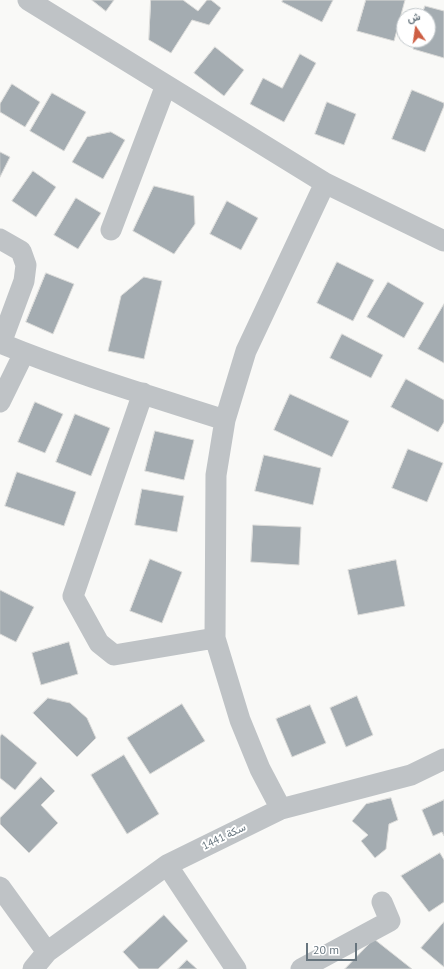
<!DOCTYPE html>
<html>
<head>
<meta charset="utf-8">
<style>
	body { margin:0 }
	#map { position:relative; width:444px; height:969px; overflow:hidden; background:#f9f9f7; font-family:"PT Sans",Vazirmatn,sans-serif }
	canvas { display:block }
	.north { position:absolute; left:396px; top:8px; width:40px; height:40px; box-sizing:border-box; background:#fff; border:1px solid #c2c8cb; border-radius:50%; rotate:347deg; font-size:11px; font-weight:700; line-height:16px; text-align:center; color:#67757e }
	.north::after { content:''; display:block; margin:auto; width:14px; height:18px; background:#cd5e43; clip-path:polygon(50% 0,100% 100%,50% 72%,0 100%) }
	.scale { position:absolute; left:306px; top:943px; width:51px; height:18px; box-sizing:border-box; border:2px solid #67757e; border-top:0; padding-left:5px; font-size:12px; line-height:14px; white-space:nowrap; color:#67757e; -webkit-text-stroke:3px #fff; paint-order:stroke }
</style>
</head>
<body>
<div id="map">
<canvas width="444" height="969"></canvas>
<div class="north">ش</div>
<div class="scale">20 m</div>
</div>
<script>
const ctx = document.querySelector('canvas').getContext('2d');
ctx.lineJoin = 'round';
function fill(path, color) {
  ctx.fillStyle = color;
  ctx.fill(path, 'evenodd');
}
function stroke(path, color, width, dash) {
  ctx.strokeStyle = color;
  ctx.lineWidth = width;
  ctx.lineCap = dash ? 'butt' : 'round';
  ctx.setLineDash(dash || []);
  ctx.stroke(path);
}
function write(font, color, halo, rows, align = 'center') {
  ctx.font = font + ' "PT Sans",Vazirmatn,sans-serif';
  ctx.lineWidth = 4;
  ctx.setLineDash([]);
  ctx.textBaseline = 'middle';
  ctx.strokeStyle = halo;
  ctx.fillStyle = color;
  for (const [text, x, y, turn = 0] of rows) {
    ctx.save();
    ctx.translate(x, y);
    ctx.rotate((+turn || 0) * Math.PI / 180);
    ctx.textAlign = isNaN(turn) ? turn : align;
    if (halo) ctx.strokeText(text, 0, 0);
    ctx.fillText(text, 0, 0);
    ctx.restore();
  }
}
const building = new Path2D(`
	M92,0H114L106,11Z
	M151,0H183L198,11L207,0H211L221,8L209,25L192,20L171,53L149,40Z
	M283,0H333L322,22L282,2Z
	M366,0H405L394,41L357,31Z
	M425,6L444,11V58L413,49L415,40H428V16H422Z
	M215,47L244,70L224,96L194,73Z
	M300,54L316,63L284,122L250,104L263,78L282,88Z
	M12,84L40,102L25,127L0,112V104Z
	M412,90L444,103V106L425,152L392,139Z
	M52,93L86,112L64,151L30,131Z
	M327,102L356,114L344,145L315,134Z
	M111,132L125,140L103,179L72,162L87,137Z
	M0,152L10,157L0,177Z
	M33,171L56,187L36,217L12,201Z
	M154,186L194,196L195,224L174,254L133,231Z
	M76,198L101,213L78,249L54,235Z
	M227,201L258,218L241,250L210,234Z
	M337,262L374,280L353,321L317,303Z
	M46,273L74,284L53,334L26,322Z
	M144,277L162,281L144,359L108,351L121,296Z
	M388,282L424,303L404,338L367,317Z
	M444,304V363L418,349Z
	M342,334L383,355L371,378L330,358Z
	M406,379L444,400V422L438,432L391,407Z
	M290,394L349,421L332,457L274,430Z
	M35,402L63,414L45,453L18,442Z
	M75,414L110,428L91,476L56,462Z
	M155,431L194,440L184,480L145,471Z
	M408,449L443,463L427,502L392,488Z
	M264,455L321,468L313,505L255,491Z
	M17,472L76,492L64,526L5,506Z
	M142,489L184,496L177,532L135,525Z
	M253,525L301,527L299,565L251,562Z
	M150,559L182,572L162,623L130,611Z
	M396,560L405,606L358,615L348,570Z
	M0,590L34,607L16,642L0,634Z
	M69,642L78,674L41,685L32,653Z
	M357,696L373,735L346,747L330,708Z
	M48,698L70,703L87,718L96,738L77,757L33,713Z
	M182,704L205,741L150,774L127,738Z
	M310,705L326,743L292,757L276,719Z
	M2,734L37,763L15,790L0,778V737Z
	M124,755L159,814L127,834L91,775Z
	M41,777L55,791L41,805L58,823L29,853L0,824V818Z
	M391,798L398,820L389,824L386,849L375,858L361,841L368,835L352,821L366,804Z
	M444,800V836L442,832L433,836L422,810Z
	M440,853L444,860V902L429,912L401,876Z
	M164,915L188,941L158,969H139L123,952Z
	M444,922V967L421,948Z
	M374,939L412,969H345Z
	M187,960L197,969H178Z`);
fill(building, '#a4acb1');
stroke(building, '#dbdbd9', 1);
stroke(new Path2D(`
	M28,0L325,183L444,241
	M111,230L166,85
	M0,239L21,251L26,265L24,281L1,343
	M0,343C73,373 150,396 225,420
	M143,393L73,596L99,643L114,655L215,638
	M0,402L24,353
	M281,809L260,769L240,720L215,638L216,475L225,420L246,351L325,183
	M167,865L236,969
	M0,887L47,952
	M33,969L47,952L167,865L281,809L411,775L444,759
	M301,969L390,921L382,902`), '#bfc3c6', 21);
write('11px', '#67757e', '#fff', [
	["سكة 1441",224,837,-26]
]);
</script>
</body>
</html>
